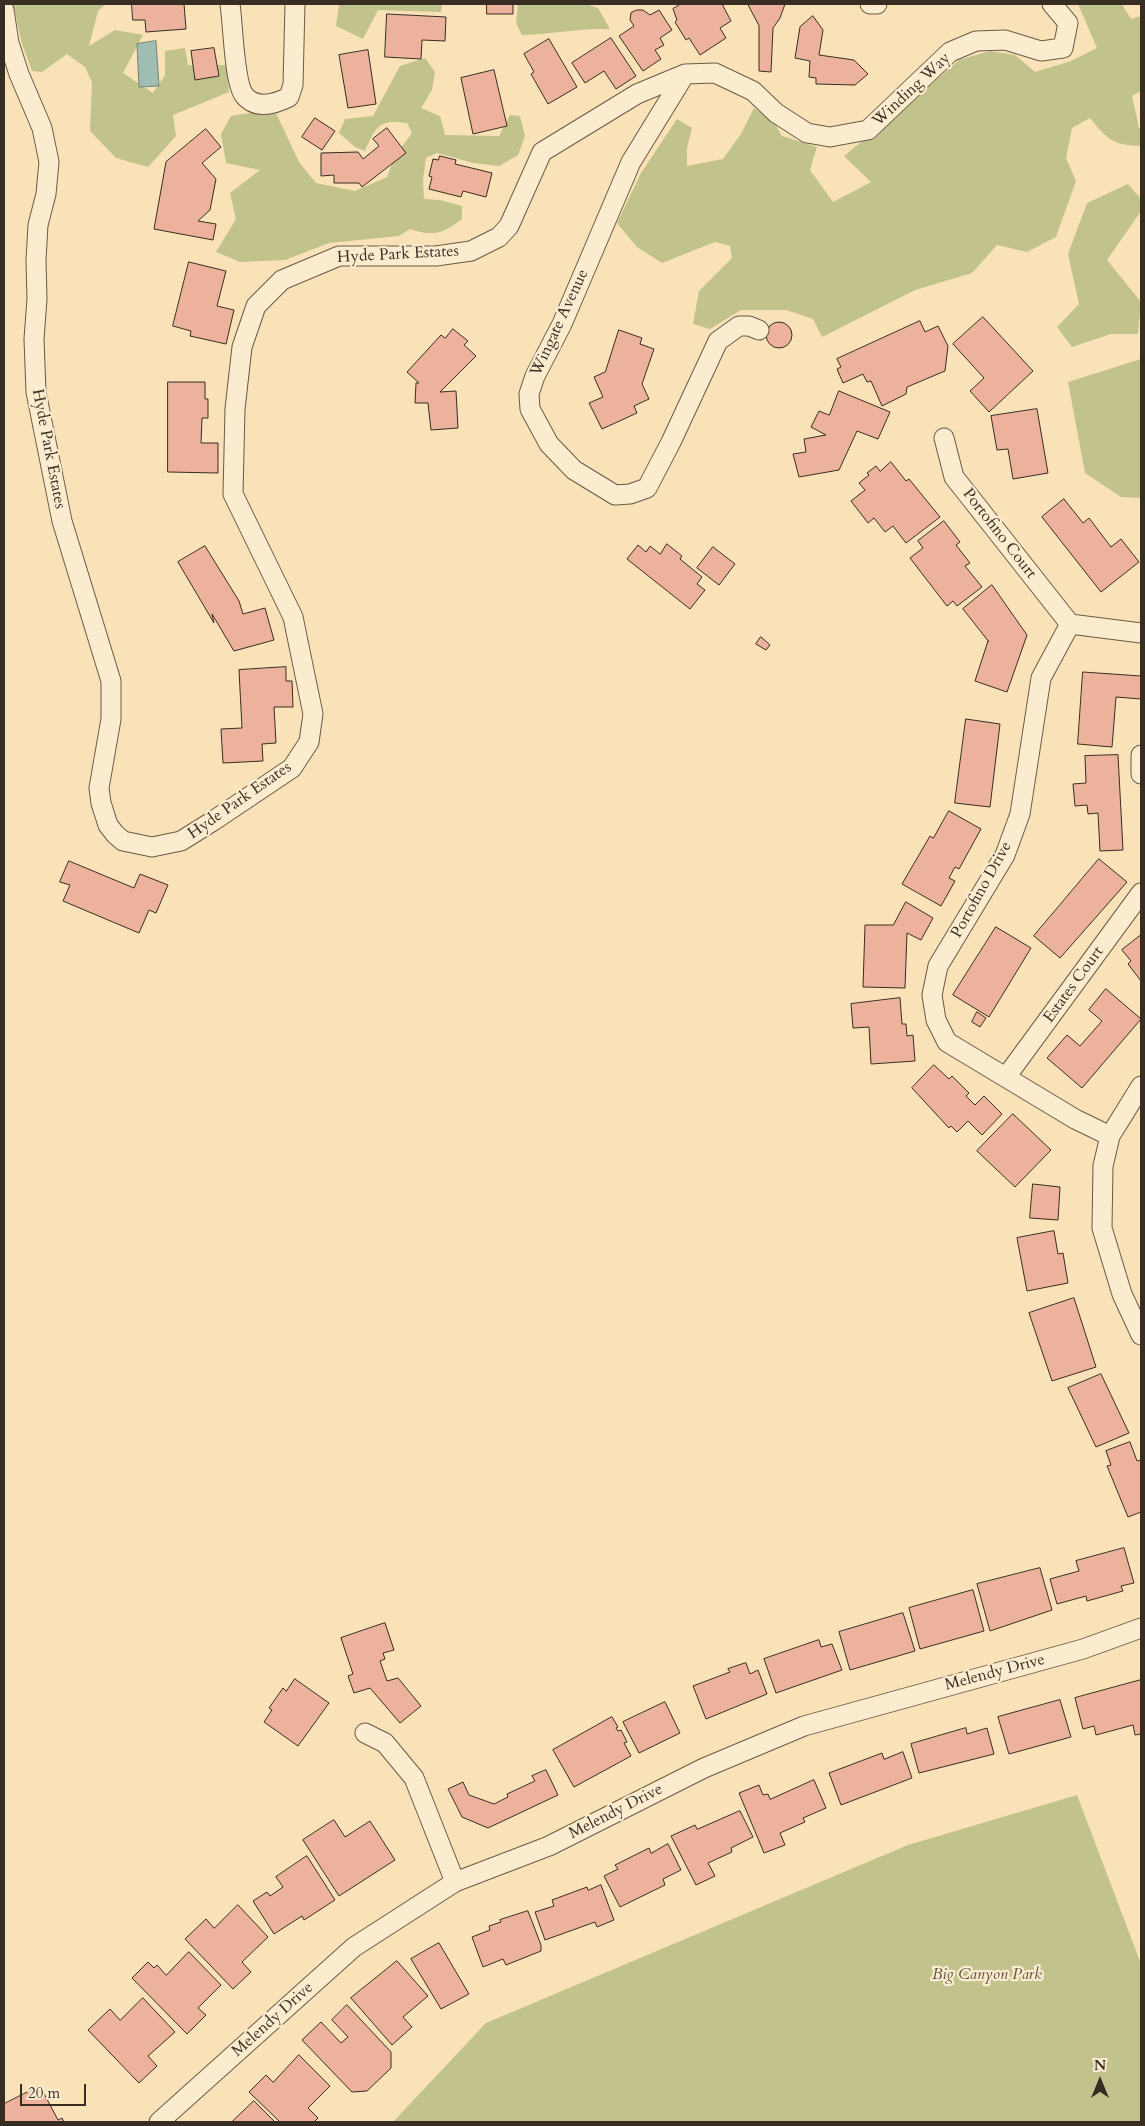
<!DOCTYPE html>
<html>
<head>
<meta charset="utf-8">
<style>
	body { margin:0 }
	#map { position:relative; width:1145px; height:2126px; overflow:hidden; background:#f9e2b7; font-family:Cardo,serif }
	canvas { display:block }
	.frame { position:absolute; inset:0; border:5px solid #372d22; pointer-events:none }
	.north { position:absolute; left:1075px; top:2056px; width:50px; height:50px; -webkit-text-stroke:4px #fbecd0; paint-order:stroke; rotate:0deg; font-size:14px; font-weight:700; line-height:20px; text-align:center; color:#372d22 }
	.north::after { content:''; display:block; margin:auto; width:18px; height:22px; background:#372d22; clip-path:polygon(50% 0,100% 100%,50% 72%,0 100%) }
	.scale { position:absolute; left:20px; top:2084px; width:66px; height:22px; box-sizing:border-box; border:2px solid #372d22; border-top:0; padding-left:6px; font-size:15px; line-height:18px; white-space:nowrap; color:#372d22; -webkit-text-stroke:4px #fbecd0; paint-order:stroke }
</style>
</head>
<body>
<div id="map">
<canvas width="1145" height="2126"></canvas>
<div class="frame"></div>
<div class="north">N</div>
<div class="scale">20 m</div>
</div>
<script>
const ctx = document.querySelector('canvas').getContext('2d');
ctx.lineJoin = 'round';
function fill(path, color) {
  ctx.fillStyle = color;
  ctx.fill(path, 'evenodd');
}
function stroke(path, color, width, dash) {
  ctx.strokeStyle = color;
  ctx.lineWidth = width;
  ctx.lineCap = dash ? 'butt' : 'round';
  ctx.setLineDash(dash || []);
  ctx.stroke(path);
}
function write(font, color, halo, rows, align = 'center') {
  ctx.font = font + ' Cardo,serif';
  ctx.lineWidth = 4.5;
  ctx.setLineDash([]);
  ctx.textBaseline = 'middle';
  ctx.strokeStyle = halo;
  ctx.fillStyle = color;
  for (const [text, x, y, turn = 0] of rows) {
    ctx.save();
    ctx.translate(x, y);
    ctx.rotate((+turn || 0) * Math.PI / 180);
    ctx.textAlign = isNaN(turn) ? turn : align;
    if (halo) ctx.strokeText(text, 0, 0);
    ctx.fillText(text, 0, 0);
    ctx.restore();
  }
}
fill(new Path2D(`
	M13,4H106L98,11L89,46L115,30L143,35L123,73L153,93L165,75V51L185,48L188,65H227L229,92L173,115L176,136L148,167L116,158L90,131L92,82L85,67L67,54L42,72L32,71L22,44Z
	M336,4H442L441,12L378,10L363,39L336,26L339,5Z
	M518,4H586L598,8L610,29C581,28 551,34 522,35L516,23Z
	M1078,4H1122L1131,19L1141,16V91L1132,96L1139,128H1141V146C1113,145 1108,140 1090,118L1072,128L1066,158L1076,181L1056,237L1027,252L997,245L972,273L915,290L822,337L813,319L786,310H741L710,329L693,324L699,291L732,258L730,246L715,242L662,263L637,247L617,223L641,173L677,119L692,128L687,148V166L723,159L741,134L754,108L775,124L782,136L817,147L810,170L833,202L871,182L844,156L922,92L959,60L990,51L1015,55L1035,72L1071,61L1097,48Z
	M425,58L435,72L432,90L421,108L440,116L445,135L499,136L510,115L520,116L525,136L518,155L499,166L473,163L437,153L426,158L423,180L424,199L440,200L462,206V219C442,234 434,237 410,229L399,236L329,243L285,260L240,262L216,252L236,219L230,193L260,170L226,163L221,134L231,116L250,113H276L299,162L316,183L355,191L387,177L395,156L412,133L407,123C378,119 376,126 365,151L355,147L339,133L345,119L373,116L400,66Z
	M1128,184L1141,199V211L1107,260L1141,302L1138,334H1111L1072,347L1057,327L1079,304L1068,254L1087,203Z
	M1141,359V498L1121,497L1085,473L1068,382Z
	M1077,1795L1141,1964V2122H393L486,2023L908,1845Z`), '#c1c28c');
const water = new Path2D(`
	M156,41L159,86L139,87L137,44Z`);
fill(water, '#9ebdb3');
stroke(water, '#758379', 1);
const building = new Path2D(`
	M132,4H184L186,29L146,32L145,20H133Z
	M487,4H513V14H487Z
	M681,4H722L731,21L720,28L726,38L700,55L689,38L686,40L675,22L677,20L673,9Z
	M748,4H785L780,18L773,28L771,72L759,71V26Z
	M637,10H643L650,15L659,10L672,30L660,38L664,45L655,50L661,59L643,71L619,36L634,26L630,20L631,13Z
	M387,14L446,17L445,41L422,40L421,59L385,57Z
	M813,16L823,30L819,55L854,60L868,74L855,85L816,84V78L809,77L810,61L795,58L800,27Z
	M611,38L636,76L616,89L604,71L585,83L572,63Z
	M549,39L577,87L548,104L531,74L534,72L524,54Z
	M214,48L219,76L195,80L191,51Z
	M368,50L376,104L348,108L339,55Z
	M494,70L507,126L473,134L461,78Z
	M315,118L335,131L322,150L302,137Z
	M387,128L406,153L362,187L359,183H334V175L321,176V153L358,152L363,159L379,146L373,139Z
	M206,129L221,147L202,163L216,179L210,210L198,221L216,224L213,240L154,229L166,162Z
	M440,156L456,160L455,164L492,173L486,197L463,191L461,197L429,189L432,177L429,176L433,159L438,160Z
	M189,262L226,271L217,306L234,310L226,344L190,336L191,331L173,326Z
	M983,317L1033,371L989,412L970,391L984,378L953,344Z
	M920,321L925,332L938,326L948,346L945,371L907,387L906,394L882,406L871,381L867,382L863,374L843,383L837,369L841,367L837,359Z
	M766 335a13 13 0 1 1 26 0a13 13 0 1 1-26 0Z
	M453,329L468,341L464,345L476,356L440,392L456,391L458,428L431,430L428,403H415L416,383H419L407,372L441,335L445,338Z
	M619,330L642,338L640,344L654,349L642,384L649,399L634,406L637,413L602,429L589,403L603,397L594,377L605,372Z
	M168,382H205V399H208V418H202L201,443H218V473L168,472Z
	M839,391L890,412L878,439L857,431L839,470L799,477L793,454L806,452L804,439L826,435L811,427L819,411L829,415Z
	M1037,409L1048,473L1013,479L1008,449L997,450L991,416Z
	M891,462L906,481L909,479L940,517L906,543L893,526L885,532L874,518L868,523L851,501L865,490L859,483L869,475L867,473L876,466L880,471Z
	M1064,499L1083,523L1089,518L1111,547L1121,539L1139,562L1101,592L1042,517Z
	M944,521L960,542L956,545L970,563L965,566L982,587L957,606L953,601L947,606L910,558L923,548L918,541Z
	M667,544L682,556L680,559L702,577L697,584L705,590L690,609L627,559L638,545L646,552L650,546L660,554Z
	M205,546L239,601L243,614L265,608L274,640L234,651L212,614L214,623L178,562Z
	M713,547L735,564L719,585L697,568Z
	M992,585L1027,635L1007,692L975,681L988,641L989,642L963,609Z
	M761,637L770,645L766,650L756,644Z
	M286,667V681H292L293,707H274L276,743L262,744L263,761L223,763L221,729L242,728L239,670Z
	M1083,672L1141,676V699L1116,697L1112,747L1078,744Z
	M966,719L1000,724L990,807L955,803Z
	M1118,755L1123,850L1100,851L1098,813L1088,814L1087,805L1075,806L1073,784L1086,783L1085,756Z
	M949,811L981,829L959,869L955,867L949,878L955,881L941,906L902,884L930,836L933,838Z
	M1099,859L1127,882L1060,958L1034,936Z
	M69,861L134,888L140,874L168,885L156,913L149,910L139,933L63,901L70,885L60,882Z
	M906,902L933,918L921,940L907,933L905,988L863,987L865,925H893Z
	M996,927L1031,948L989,1017L953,995Z
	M1141,935V981L1128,964L1131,961L1122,950Z
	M1106,989L1141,1019L1082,1088L1047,1058L1067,1035L1080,1046L1102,1021L1089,1010Z
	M900,998L902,1024H906L907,1036L913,1035L915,1061L871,1064L869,1027L853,1028L851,1004Z
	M977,1012L986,1018L980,1027L972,1022Z
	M934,1065L949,1079L952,1076L969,1093L966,1096L975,1105L984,1096L1002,1114L982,1135L968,1121L957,1132L951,1126L949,1128L912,1088Z
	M1013,1114L1051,1150L1015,1187L977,1151Z
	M1033,1184L1060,1187L1058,1220L1030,1218Z
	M1054,1231L1058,1254L1063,1253L1068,1283L1027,1291L1017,1238Z
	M1074,1298L1096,1367L1052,1381L1029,1313Z
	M1101,1374L1129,1433L1096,1447L1068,1388Z
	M1130,1442L1137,1461L1141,1460V1512L1128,1517L1107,1466L1111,1465L1106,1451Z
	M1124,1548L1134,1583L1121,1586L1123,1591L1087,1601L1086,1596L1057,1604L1050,1579L1079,1571L1076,1561Z
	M1040,1568L1052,1610L990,1631L977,1584Z
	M973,1590L984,1631L920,1649L909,1608Z
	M903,1613L915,1651L850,1670L839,1632Z
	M385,1623L394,1650L383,1653L385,1659L380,1661L387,1681L398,1678L421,1706L400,1723L370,1688L354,1693L348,1676L353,1674L341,1638Z
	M819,1640L821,1647L832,1644L842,1670L776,1693L764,1659Z
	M746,1663L750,1674L758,1670L767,1694L706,1719L693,1686L730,1672L728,1669Z
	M295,1679L329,1703L298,1746L264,1722L272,1710L269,1708L283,1688L286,1691Z
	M1141,1680V1734L1135,1735L1133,1725L1096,1735L1094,1726L1083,1729L1075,1698Z
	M1060,1700L1071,1737L1009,1754L998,1717Z
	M665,1702L680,1733L639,1753L623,1722Z
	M612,1717L618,1727L616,1728L618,1731L621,1730L627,1742L624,1743L631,1756L574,1787L553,1750Z
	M966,1728L967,1734L987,1728L994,1754L919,1773L911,1744Z
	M903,1752L912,1778L841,1805L829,1773L882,1753L884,1759Z
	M546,1770L558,1795L488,1828L462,1817L448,1789L463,1782L469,1795L494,1804L508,1797L507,1794L535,1781L532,1776Z
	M814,1780L826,1808L803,1818L805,1822L780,1833L785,1845L764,1853L739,1793L759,1785L763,1795L768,1794L770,1799Z
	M740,1811L753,1837L731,1848L732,1852L708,1863L715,1876L696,1885L671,1836L695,1825L697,1829Z
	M334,1820L345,1837L370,1821L395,1860L339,1896L303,1840Z
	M668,1844L681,1870L663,1879L665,1885L620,1907L604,1876L618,1869L615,1865L649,1848L651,1853Z
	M307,1856L335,1900L304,1920L302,1916L274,1934L253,1901L267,1892L270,1896L283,1887L276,1877Z
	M601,1885L614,1920L597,1927L595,1922L545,1940L535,1912L554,1906L552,1900L587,1887L588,1890Z
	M238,1905L268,1937L242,1962L251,1972L233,1989L185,1939L206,1919L214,1928Z
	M528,1911L541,1945V1951L506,1965L503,1959L483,1967L472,1937L490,1930L489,1926L501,1922L500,1920Z
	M439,1943L469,1994L441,2009L411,1959Z
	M189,1952L221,1985L198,2008L206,2015L187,2034L132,1978L148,1962L154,1968L157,1965L166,1975Z
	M397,1961L428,1996L403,2017L412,2027L392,2045L351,1998Z
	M143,1998L175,2032L148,2056L157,2066L139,2083L88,2030L110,2009L120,2020Z
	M347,2005L391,2052V2068L367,2091L352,2092L302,2040L321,2022L341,2043L348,2037L332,2020Z
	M299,2055L330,2086L308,2108L318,2118L314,2122H280L249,2092L266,2075L273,2082Z
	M40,2086L58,2120L62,2118L64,2122H4V2104Z
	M254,2101L275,2122H232Z`);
fill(building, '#edb29c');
stroke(building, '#372d22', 1);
const minor = new Path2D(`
	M230,4C233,23 234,82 244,95C256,110 275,104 289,97L293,85L295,4
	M870,4H877
	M4,10L9,43L19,74L42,128L49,162L46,194L38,225L36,260L37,299L34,339L36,392L62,521L111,681V719L99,788L101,803L108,825L115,834L123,841L152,847L181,841L213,821L292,768L309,742L313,714L293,617L233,494L235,409L242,347L256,306L282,280L339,256H436L471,251L499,237L509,226L542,152L637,94L685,74L715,73L753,91L776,113L807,133L830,137L868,130L950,52L976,41L1005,40L1041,51L1063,48L1068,23L1052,4
	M685,74L631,162L562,324L535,376L529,394L530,409L549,444L574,470L615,495L630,494L647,488L671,442L718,341L739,326H749L759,330
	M944,438L954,477L1070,624
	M1141,755V774
	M1006,1077L1141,893
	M1141,1086L1110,1136L1103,1166L1102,1228L1122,1294L1141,1335
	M1110,1136L1075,1119L947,1042L936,1020L932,995L938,966L1005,855L1020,814L1041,678L1070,624L1141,633
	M365,1733L385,1743L414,1778L455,1882
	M159,2122L354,1947L455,1882L549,1846L704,1768L804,1726L1083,1649L1141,1628`);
stroke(minor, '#685a47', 21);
stroke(minor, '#fbecd0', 19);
write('16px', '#372d22', '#fbecd0', [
	["Winding Way",912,90,-43],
	["Hyde Park Estates",398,255,-3],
	["Wingate Avenue",560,323,-65],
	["Hyde Park Estates",48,449,79],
	["Portofino Court",999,534,52],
	["Hyde Park Estates",240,801,-35],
	["Portofino Drive",982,890,-61],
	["Estates Court",1074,985,-54],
	["Melendy Drive",995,1673,-15],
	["Melendy Drive",616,1812,-27],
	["Melendy Drive",273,2020,-42]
]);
write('italic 16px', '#5a523c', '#fbecd0', [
	["Big Canyon Park",987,1975]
]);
</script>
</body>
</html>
